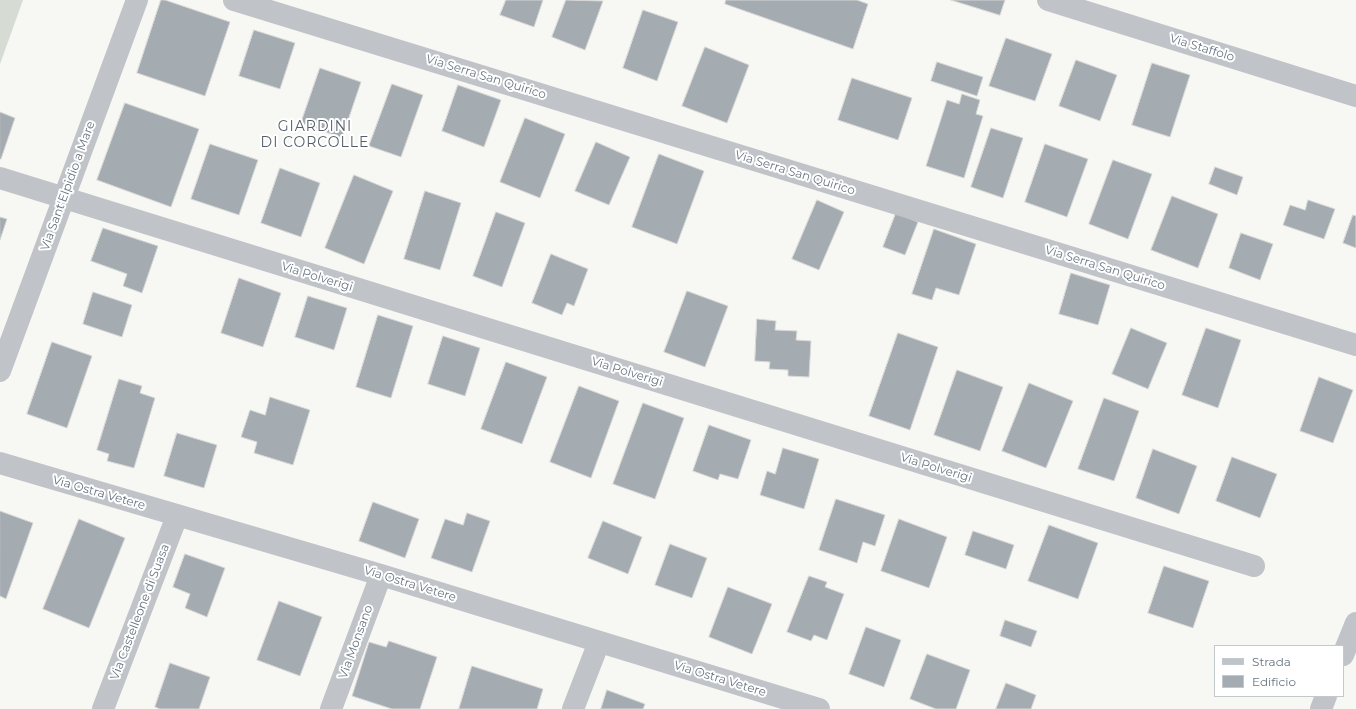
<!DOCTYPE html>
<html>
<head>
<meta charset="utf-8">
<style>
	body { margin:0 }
	#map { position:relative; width:1356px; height:709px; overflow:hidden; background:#f7f7f4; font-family:Montserrat,sans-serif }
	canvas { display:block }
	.legend { position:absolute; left:1214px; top:645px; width:130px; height:52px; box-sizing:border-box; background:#fff; border:1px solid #c3c8cd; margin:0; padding:5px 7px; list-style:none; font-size:12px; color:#687582 }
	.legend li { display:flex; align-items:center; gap:8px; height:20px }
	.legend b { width:20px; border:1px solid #c3c8cd }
</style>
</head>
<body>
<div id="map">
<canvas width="1356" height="709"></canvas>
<ul class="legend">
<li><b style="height:5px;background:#c0c3c7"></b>Strada</li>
<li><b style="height:11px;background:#a4abb1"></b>Edificio</li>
</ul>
</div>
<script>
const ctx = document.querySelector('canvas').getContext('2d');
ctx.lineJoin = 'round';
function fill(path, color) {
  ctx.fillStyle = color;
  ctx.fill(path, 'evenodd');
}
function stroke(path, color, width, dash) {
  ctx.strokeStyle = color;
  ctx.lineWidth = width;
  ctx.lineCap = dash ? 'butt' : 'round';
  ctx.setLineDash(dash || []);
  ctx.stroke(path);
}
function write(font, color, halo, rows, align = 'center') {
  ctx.font = font + ' Montserrat,sans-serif';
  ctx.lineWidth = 4;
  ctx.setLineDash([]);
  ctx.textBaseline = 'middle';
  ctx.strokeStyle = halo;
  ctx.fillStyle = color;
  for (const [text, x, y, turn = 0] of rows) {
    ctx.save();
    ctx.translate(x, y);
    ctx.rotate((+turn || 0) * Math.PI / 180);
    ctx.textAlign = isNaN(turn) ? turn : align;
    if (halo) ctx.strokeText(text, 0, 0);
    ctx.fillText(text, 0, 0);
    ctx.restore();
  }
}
fill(new Path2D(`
	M0,0H23L0,64Z`), '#d6dbd4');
const building = new Path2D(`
	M161,0H165L230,22L205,96L137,73Z
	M506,0H543L534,27L500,15Z
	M566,0L603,1L585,50L552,37Z
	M726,0H857L868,4L853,49L725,4Z
	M951,0H1005L1000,15Z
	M643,10L678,22L657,81L623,68Z
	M254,30L295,43L280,89L239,76Z
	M1006,38L1052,54L1035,101L989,86Z
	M705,47L749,65L727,123L682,106Z
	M1076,60L1117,75L1100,121L1059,106Z
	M937,62L983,77L977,96L931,81Z
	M1152,63L1190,75L1170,137L1132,125Z
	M320,68L361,82L342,138L301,123Z
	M852,78L912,98L898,140L838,120Z
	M392,84L423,95L401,157L369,146Z
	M458,85L501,100L484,147L442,131Z
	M962,94L980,100L976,114L983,116L964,178L926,166L947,100L959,104Z
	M125,103L199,129L171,207L97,180Z
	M0,112L15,118L1,159H0Z
	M525,118L565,134L540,198L500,182Z
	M991,128L1023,138L1003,198L971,187Z
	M596,142L630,157L609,205L575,191Z
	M210,144L258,160L239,215L191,199Z
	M1045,144L1088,159L1067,217L1025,202Z
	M659,154L704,171L677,244L632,227Z
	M1113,160L1152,174L1128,239L1089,224Z
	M1215,167L1243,177L1237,195L1209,184Z
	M280,168L320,183L301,237L261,223Z
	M354,175L393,191L364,264L325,248Z
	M425,191L461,203L440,270L404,259Z
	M1172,196L1218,214L1198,268L1151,250Z
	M817,200L844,212L819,270L792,259Z
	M1308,200L1335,209L1324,239L1283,225L1290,205L1305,210Z
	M496,212L525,223L502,287L473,276Z
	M896,213L918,222L905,255L883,247Z
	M1353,215L1356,216V248L1343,243Z
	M0,217L7,219L0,240Z
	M103,228L158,246L142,293L123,286L127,274L91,261Z
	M934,229L976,244L959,295L936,288L932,300L912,294Z
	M1241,233L1273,244L1260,280L1229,268Z
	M551,254L588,269L574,306L567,303L562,315L532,303Z
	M1071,273L1110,285L1098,325L1059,314Z
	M239,278L281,293L263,347L221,333Z
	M687,291L728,306L705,367L664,352Z
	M93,292L132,305L122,337L83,324Z
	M308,296L347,308L334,350L295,337Z
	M378,315L413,326L391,398L356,387Z
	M757,319L776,321L775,330L797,331L796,340L811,341L809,377L788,376V370L769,369L770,362L755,361Z
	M1131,328L1167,343L1148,389L1112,374Z
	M1206,328L1241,340L1218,408L1182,395Z
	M898,333L938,347L910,430L869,416Z
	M443,336L480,348L465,396L428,384Z
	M52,342L92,356L67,428L27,414Z
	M506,362L547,377L522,444L481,429Z
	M957,370L1003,387L980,451L934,435Z
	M1319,377L1353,390L1333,443L1300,431Z
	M119,379L142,386L140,393L155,398L134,468L107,461L109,454L97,450Z
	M1029,383L1073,401L1046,468L1002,451Z
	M579,386L619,401L591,478L550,462Z
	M270,397L310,410L293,465L254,453L257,442L241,437L250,410L265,415Z
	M1104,398L1139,411L1114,481L1078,469Z
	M643,403L684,418L655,499L613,484Z
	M709,425L751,440L738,479L720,474L718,480L693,471Z
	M177,433L217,445L204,488L164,476Z
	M783,448L819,459L804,509L760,495L767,471L775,474Z
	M1153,449L1197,466L1179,514L1136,498Z
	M1232,457L1277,474L1260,518L1216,501Z
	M836,499L885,515L875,546L863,542L857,563L819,550Z
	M373,502L419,519L405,558L359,541Z
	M0,511L33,523L6,599L0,596Z
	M467,513L490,521L472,572L431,558L445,519L463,525Z
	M79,519L125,538L89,628L43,609Z
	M899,519L947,537L929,588L881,571Z
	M603,521L642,537L628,574L588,558Z
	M1049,525L1098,543L1078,599L1028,581Z
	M973,531L1014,545L1006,569L965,555Z
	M670,544L707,558L692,598L655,585Z
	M185,554L225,568L207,617L185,608L190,594L173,587Z
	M1164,566L1209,581L1193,628L1148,613Z
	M809,576L827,582L825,587L844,594L827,640L814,635L811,641L787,632Z
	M728,587L772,604L752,654L709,637Z
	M279,601L322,617L300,676L257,660Z
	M1005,620L1037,631L1031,647L1000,636Z
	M866,627L901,640L884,687L849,674Z
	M389,641L437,657L420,709H392L352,696L369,642L386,647Z
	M927,654L970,670L956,709H936L910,699Z
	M170,663L210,677L199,709H160L155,707Z
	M472,666L543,689L537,709H459Z
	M1006,683L1036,695L1031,709H996Z
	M607,690L645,704L643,709H601Z`);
fill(building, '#a4abb1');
stroke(building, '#d8d8d6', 1);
stroke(new Path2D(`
	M234,0L1356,345
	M1048,0L1356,96
	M0,178L1254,566
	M0,371L137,0
	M0,463L381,575L819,709
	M1343,655L1356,623
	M103,709L177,516
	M331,709L381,575
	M573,709L599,642
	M1321,709L1326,696`), '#c0c3c7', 22);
write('12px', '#687582', '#fff', [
	["Via Staffolo",1202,48,17],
	["Via Serra San Quirico",486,77,17],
	["Via Serra San Quirico",795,173,17],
	["Via Sant'Elpidio a Mare",68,186,-70],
	["Via Serra San Quirico",1105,268,17],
	["Via Polverigi",317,277,17],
	["Via Polverigi",627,372,17],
	["Via Polverigi",936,468,17],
	["Via Ostra Vetere",99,493,16],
	["Via Ostra Vetere",410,584,17],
	["Via Castelleone di Suasa",140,612,-69],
	["Via Monsano",356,642,-70],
	["Via Ostra Vetere",720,679,17]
]);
ctx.letterSpacing = '1px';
write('14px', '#565f68', '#fff', [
	["GIARDINI",315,127],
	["DI CORCOLLE",315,143]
]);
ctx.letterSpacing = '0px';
</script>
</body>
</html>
